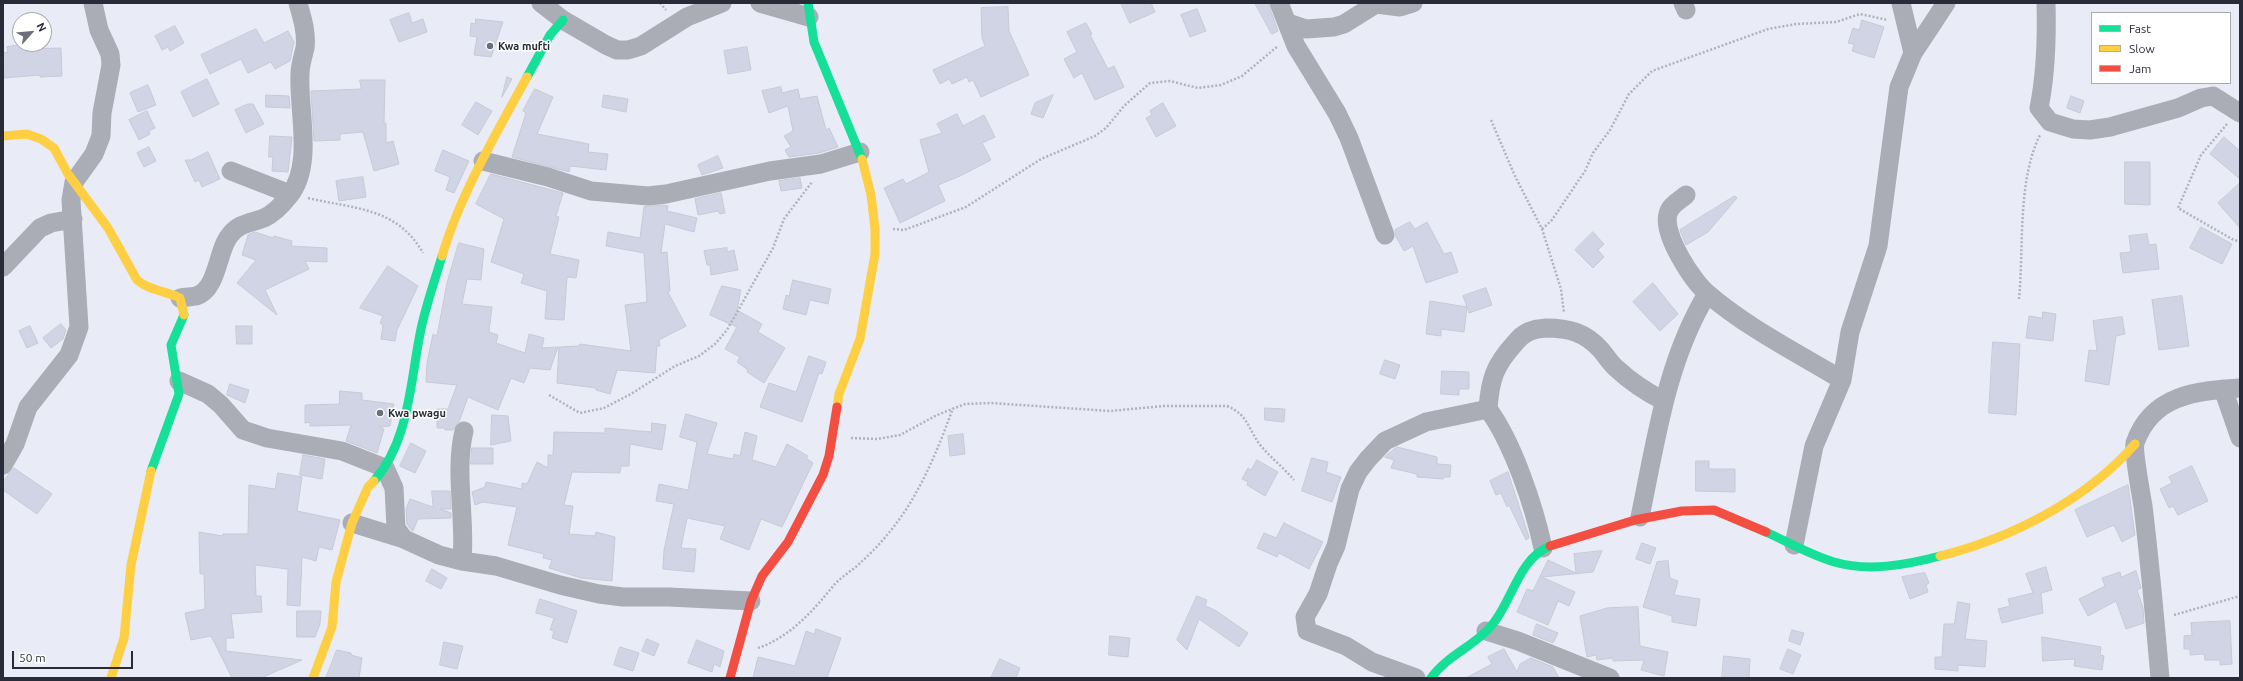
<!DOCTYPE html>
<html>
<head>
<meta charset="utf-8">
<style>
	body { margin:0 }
	#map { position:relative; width:2243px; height:681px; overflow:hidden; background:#e9ecf6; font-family:Ubuntu,sans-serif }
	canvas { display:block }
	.frame { position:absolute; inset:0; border:4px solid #292c38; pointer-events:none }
	.legend { position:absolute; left:2091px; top:12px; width:140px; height:72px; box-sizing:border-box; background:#fff; border:1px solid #a9abaf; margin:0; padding:5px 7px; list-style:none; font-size:12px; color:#292c38 }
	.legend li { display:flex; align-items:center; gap:8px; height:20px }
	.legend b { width:20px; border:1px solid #a9abaf }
	.north { position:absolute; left:12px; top:12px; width:40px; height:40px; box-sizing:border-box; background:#fff; border:1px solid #a9abaf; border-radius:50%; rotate:63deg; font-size:11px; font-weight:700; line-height:16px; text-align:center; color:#292c38 }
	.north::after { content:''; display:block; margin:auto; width:14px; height:18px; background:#6c6f7a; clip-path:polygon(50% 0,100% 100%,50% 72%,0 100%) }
	.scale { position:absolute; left:12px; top:651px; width:121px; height:18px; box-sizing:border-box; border:2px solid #292c38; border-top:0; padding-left:5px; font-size:12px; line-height:14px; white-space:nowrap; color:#292c38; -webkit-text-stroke:3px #fff; paint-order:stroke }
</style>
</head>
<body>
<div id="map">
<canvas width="2243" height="681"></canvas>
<div class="frame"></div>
<ul class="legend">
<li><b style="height:5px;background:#16e098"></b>Fast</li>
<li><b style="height:5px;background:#ffcf43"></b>Slow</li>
<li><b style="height:5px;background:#f24e42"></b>Jam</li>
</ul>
<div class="north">N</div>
<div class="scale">50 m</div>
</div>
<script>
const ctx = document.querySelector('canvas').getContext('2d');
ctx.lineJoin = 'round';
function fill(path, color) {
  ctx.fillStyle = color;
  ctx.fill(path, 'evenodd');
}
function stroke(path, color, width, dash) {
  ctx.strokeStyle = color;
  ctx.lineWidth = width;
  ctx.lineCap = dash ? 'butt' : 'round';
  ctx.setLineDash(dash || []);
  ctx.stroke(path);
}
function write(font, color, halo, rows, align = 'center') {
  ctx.font = font + ' Ubuntu,sans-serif';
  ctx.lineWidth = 3;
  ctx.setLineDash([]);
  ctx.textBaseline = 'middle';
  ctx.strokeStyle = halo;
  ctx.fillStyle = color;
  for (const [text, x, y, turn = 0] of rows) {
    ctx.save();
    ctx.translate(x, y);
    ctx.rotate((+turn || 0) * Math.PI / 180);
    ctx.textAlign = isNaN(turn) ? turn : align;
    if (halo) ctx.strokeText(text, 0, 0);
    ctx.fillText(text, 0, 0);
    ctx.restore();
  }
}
const building = new Path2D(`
	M1121,3H1151L1155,12L1130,23Z
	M1255,3H1268L1278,31L1272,34Z
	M1008,7L1009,31L1029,75L981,97L973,80L969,82L967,77L952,84L949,79L940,84L933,70L985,46L982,38L981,8Z
	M1197,9L1206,31L1190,37L1181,15Z
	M409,13L412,23L423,19L427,32L399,42L390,20Z
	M476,19L503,22L491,57L474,55L477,37L470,36L471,23L475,24Z
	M1862,20L1884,27L1874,58L1852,51L1854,44L1848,43L1853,28L1859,30Z
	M1086,23L1092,34L1090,35L1108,69L1114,66L1124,87L1095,100L1082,73L1074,78L1064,59L1077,52L1067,32Z
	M175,26L184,43L170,51L168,47L162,50L155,36Z
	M256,29L264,43L288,31L294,42L290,61L275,69L271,62L248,73L241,59L210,74L201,55Z
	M20,45V48L29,47V49L61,48L62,76L40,77V75L4,78L3,53L8,52L7,47Z
	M747,47L751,70L728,74L724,51Z
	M507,77L512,79L502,97Z
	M207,79L219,104L193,117L181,92Z
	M360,80H385L384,123H386V143L393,141L399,164L374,171L363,132L340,134V140L314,141L311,91L361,89Z
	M148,85L156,105L138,112L130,93Z
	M781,87L782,93L798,89L800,99L817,96L826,130L829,128L838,147L819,153L789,157L785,150L791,147L784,136L793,131L788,106L769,113L762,91Z
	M535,89L553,97L537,134L589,144L588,152L608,154L606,170L570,166L569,172L512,157L526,113L523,111Z
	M266,95L289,96L290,108L266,107Z
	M604,95L628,99L626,112L602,107Z
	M1053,95L1043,118L1031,114L1035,103Z
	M2071,96L2084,101L2080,113L2067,108Z
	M476,102L492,111L478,135L462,125Z
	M1163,103L1176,126L1156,137L1146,118L1152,115L1150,111Z
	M248,104H253L264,124L246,133L235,110Z
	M147,111L155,128L149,131L150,134L139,140L129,120Z
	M957,114L963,126L984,115L995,137L982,143L991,160L960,176L938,185L945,201L900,223L884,188L903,179L906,184L929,172L920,140L942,133L937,124Z
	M270,136L292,137L288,172L272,171L273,157H269Z
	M2224,137L2240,151V179L2210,154Z
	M149,147L156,161L144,167L137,153Z
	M443,150L469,161L454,193L446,190L450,177L435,171Z
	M208,152L220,179L202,187L199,180L195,182L185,160H191Z
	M718,156L723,168L702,175L698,165Z
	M2125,162H2150V205L2125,204Z
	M491,174L563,193L556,216L559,217L550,254L579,260L576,278L567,277L564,320L545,319L547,291L521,283L524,274L491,262L504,219L476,204Z
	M363,177L366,197L339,201L336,181Z
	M800,178L802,188L781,191L779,181Z
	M2240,183V228L2218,203Z
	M721,193L725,213L720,214L718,211L698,215L695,199Z
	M1735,196L1737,198L1708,232L1686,245L1680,230Z
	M663,205L668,206L667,211L697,218L694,232L665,224L661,253L667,252L670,291L668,292L686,326L659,340L660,346H657L655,373L617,370L610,394L596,390V388L557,383L559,347L579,346L580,344L631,351L625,305L647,302L644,253L606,246L608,232L640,238L644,207Z
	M1410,222L1415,229L1427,222L1444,254L1451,252L1458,272L1426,283L1413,246L1404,251L1396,237L1395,230Z
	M2201,227L2232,244L2222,264L2190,248Z
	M255,232L273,238L274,236L292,241L291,246L327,248V262L305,261L309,269L265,290L277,315L237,283L256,260L242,255L248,235Z
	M1593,232L1604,244L1598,250L1604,257L1593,268L1575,250Z
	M2147,234L2149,245L2156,244L2159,269L2123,273L2120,253L2131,252L2129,236Z
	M459,243L484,249L481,280L467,279L462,304L492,307L489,332L498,335L496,343L525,353L529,334L544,338L542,348L558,347L550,370L530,368L524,383L511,378L498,410L468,397L459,422L453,430H445V428H437V409H448L457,385L426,382L427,363L433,334L437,336L447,283Z
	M727,248V252L734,250L738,270L711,275L710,265H707L704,251Z
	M388,266L418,286L397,330L395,341L381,339L383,325L380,323L383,316L360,308Z
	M793,280L831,289L828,304L810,300L806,315L783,309L786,295L789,296Z
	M1653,283L1678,314L1660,331L1633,302Z
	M722,286L741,290L737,310L762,324L758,332L785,348L764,383L747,372L748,370L737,362L740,357L725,349L737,327L710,315Z
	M1486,288L1492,305L1469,313L1467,307L1464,332L1441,329V336L1426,334L1430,301L1467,307L1463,296Z
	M2182,296L2189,346L2159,350L2152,300Z
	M2043,312L2056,314L2053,341L2026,338L2029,316L2042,318Z
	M2122,317L2125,334L2116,336L2109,385L2085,381L2089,350L2097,351L2093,321Z
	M61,324L66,330L63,339L51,348L43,338Z
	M30,326L38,343L27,348L19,331Z
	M236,326H252V344H237Z
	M1993,342L2020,344L2016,415L1989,413Z
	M809,356L826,362L822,374L819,373L802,422L760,407L769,383L796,392Z
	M1385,360L1400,365L1395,379L1380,374Z
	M1442,371L1469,372V389H1459V395L1441,394Z
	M230,384L249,390L245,403L227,395Z
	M340,391L362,393V400L394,404L390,426L379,427L384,429L377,453L346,441L351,425L310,426V422L305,423V405L339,404Z
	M1265,408L1285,409L1284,422L1265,420Z
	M686,414L717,423L707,454L733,459L734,454L740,456L745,432L757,436L752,460L776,467L787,444L808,456L806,458L813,463L782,527L761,519L749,550L720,539L725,526L687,518L681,548L696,549L694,572L663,569L664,550L674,504L656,501L659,484L688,490L697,442L680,437Z
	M492,415L508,416L511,441L491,445Z
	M652,423L666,425L662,450L630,444L629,466H621L620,473L572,472L564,505L573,506L569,534L595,536L596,532L615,537L612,581L581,578L549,568L552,560L543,558L544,554L508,545L517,507L483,502L475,505L472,492L485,487L486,482L522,489V483L527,484L537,462L548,468V455H553L554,432L605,433V428L651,432Z
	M963,434L965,454L950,456L948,436Z
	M411,443L426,451L415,473L400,466Z
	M1397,447L1437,457V464L1451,465L1450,477H1444L1443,479L1417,477V474L1391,468L1394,460L1385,457Z
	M472,448H493V464H471Z
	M303,455L325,459L322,479L300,475Z
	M1312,458L1328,462L1326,472L1341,477L1332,502L1302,491Z
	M1257,460L1278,472L1265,496L1247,485L1248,482L1242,479L1248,468L1251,470Z
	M1696,461H1709V469H1735V492L1696,491Z
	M2192,466L2208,501L2178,515L2173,506L2169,508L2160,489L2172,483L2169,477Z
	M14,468L52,494L37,514L3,490V482Z
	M1508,472L1528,534L1529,538L1526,540L1509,505L1507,507L1501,493L1496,495L1490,481Z
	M278,473L302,477L297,511L340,520L332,550L319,547L316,561L302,557L300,606L287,605L288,569L255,565L256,596H261L262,612L231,614L234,638H226V651L302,660L261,678H232L211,636L191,640L185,613L205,609L204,574H200L199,532L223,536V534H248L249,485L275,489Z
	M2128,485L2135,535L2122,542L2114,525L2087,537L2075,510Z
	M432,491H450L451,509H440L451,513V518L418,519L413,531L411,530L407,524L406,509L410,499L433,507Z
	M1284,523L1323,542L1309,569L1279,553L1277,557L1257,548L1264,533L1276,538Z
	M1642,543L1656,548L1650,564L1636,559Z
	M1602,551L1593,572L1542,577L1575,592L1569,606L1558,601L1548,625L1517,612L1527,589L1533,591L1548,560L1576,573L1574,554Z
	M1668,561L1670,578L1678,581L1674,595L1700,599L1696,626L1672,622V616L1643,607L1657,562Z
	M2046,567L2052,590L2041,593L2043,613L2002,623L1998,609L2010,606L2008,599L2033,593L2026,574Z
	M432,569L447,578L441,589L426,581Z
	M2136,571L2141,588L2137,590L2143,608L2144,623L2126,629L2116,601L2088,616L2079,599L2105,586L2102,578L2120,572L2121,577Z
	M1925,573L1929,583L1926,585L1928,592L1910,599L1902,577Z
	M1197,596L1207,600L1205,606L1215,610L1248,633L1239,647L1199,619L1187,650L1177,640Z
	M540,599L577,611L567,643L552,638L554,631L550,630L554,618L536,613Z
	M1958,602L1970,604L1965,639L1987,641L1985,667L1958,665V671L1935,669V657H1942L1944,624H1954Z
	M1638,607L1640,646L1668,652L1664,676L1641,670L1644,660L1613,661V658L1597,660L1596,655L1587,657L1580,616L1607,608Z
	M297,611H321L320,624L315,637H297Z
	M2230,621L2232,664L2220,665V660H2205L2204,654L2190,655V649H2184V636L2192,635L2191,623Z
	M1537,624L1558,633L1553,643L1533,635Z
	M816,629L841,638L827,678H753L758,657L795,666L806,631L814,634Z
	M1792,630L1804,633L1800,645L1789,641Z
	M1110,636L1130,638L1128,657L1109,655Z
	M2042,637L2101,647L2100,655L2104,656L2102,670L2074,666L2075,659L2043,661Z
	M647,639L659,644L654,656L642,651Z
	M697,640L724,651L720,667L714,664L712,672L688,663Z
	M444,642L463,646L457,669L440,665Z
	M620,647L639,653L633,671L614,665Z
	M1504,649L1517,672L1520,664L1531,658L1553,667L1559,678H1466L1492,664L1488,657Z
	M1788,649L1801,655L1793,674L1780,669Z
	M337,650L351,653V655L362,658L359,678H326Z
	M1724,656L1750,659L1749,678H1722Z
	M1000,659L1020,668L1016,678H991Z`);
fill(building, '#d0d4e4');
stroke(building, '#c7cad5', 1);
stroke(new Path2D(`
	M660,3L666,10
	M1491,120L1515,176L1542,229L1561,289L1564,313
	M2227,124L2201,155L2178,208L2232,239L2240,242
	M308,198C354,209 397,207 423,253
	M893,229L904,230L966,207L1041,159L1095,136L1106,128L1124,106L1150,83L1170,81L1198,88L1221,85L1242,76L1278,46
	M1542,229L1552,220L1585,171L1593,153L1610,130L1629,94L1652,71L1768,29L1796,24L1836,22L1860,14L1888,20
	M2019,299C2024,249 2017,181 2040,135
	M549,395L580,413L604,408L631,394L675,366L699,356L715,344L727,330L773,248L784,219L812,182
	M851,438L877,439L900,435L937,415L965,404L991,403L1110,411L1164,406H1227C1249,415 1248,430 1261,446C1271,458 1284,468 1294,480
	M2174,615L2240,596
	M758,648C790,637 813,611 834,585C841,577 850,572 858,565C868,556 879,545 887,535C918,499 937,452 953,408`), '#b1b3ba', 2.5, [2, 2]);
stroke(new Path2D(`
	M541,3L563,20L606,45L617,50H628L641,46L687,17L722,3
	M760,3L809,17
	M1279,3L1296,46L1337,113L1349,138L1385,235
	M1683,3L1686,10
	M1901,3L1913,53
	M2046,3C2047,39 2046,73 2039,108L2050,122L2073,129L2090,130L2110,127L2178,108L2201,98L2213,96L2240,113
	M1288,23L1306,29L1334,27L1344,24L1376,4L1400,7L1413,3
	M483,161L548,177L591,191L648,196L666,194L770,171L821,164L860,152
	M231,171L290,194
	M1686,195C1679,201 1670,205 1668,214C1662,234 1693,282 1708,294C1746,327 1799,354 1842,380
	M3,267L40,228L51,223L73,219
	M180,298C185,297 191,297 196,296C218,290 217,250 230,235C239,223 251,223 264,218C275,213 282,205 289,196C314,165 298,111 300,74C300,65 303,57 305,48C307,33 302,17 298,3
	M179,381L208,394L221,405L243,430L267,438L342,451L385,468L394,488L396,528L404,539
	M2223,389L2240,438
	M3,465L15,444L28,407L69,355L79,327L71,200L74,182L94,154L101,136L102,113L111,65L110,54L99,30L93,3
	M1640,517C1656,441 1666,362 1707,294
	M352,523L404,539L439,555L462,561L496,566L560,585L599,594L623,597H669L751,601
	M1794,545L1814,446L1842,380L1850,332L1878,246L1899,87L1913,53L1946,3
	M1543,548C1534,506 1513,443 1488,409C1490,379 1495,365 1515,343C1524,332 1532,329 1546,328C1568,328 1585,332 1601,350C1606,356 1610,363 1616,368C1631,382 1646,392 1664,401
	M462,561C466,518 454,473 464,431
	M1486,631L1518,641L1610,678
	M1416,678L1372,662L1346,646L1307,631L1305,617L1318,594L1328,564L1336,546L1350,489L1358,472L1368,459L1385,441L1426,422L1488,409
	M2160,678C2155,620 2150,563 2143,506C2141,494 2133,451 2135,443C2152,394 2197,391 2240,388`), '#aaadb5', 19);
stroke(new Path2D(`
	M808,3L814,42L862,159
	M527,77L550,35L563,20
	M151,471L179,394L171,345L184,315
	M374,481C410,440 410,381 421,329C426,305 435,280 442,256
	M1766,532C1788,542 1810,555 1834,562C1868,572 1906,565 1940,556
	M1431,678C1448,654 1478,645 1495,621C1513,597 1520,558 1550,546`), '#16e098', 9);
stroke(new Path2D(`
	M3,136L27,134L41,139L54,148L68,174L108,228L137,280C148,290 166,291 180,298L184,315
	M442,256C460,195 497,132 527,77
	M837,407L839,394L860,339L875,254V229L871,195L862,159
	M1940,556C2012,538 2086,500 2135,444
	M111,678L124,638L131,565L151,471
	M313,678L332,627L336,582L352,523L368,487L374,481`), '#ffcf43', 9);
stroke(new Path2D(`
	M1550,546L1635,520L1682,511L1714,510L1766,532
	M730,678L751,601L762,576L788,542L823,475L829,456L837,407`), '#f24e42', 9);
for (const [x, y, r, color] of [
	[490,46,4,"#6c6f7a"],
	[380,413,4,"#6c6f7a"]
]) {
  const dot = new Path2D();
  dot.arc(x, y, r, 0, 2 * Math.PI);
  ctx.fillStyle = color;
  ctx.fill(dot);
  stroke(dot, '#fff', 1.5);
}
write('bold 11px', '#292c38', '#fff', [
	["Kwa mufti",498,46],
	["Kwa pwagu",388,413]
], 'left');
</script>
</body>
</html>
